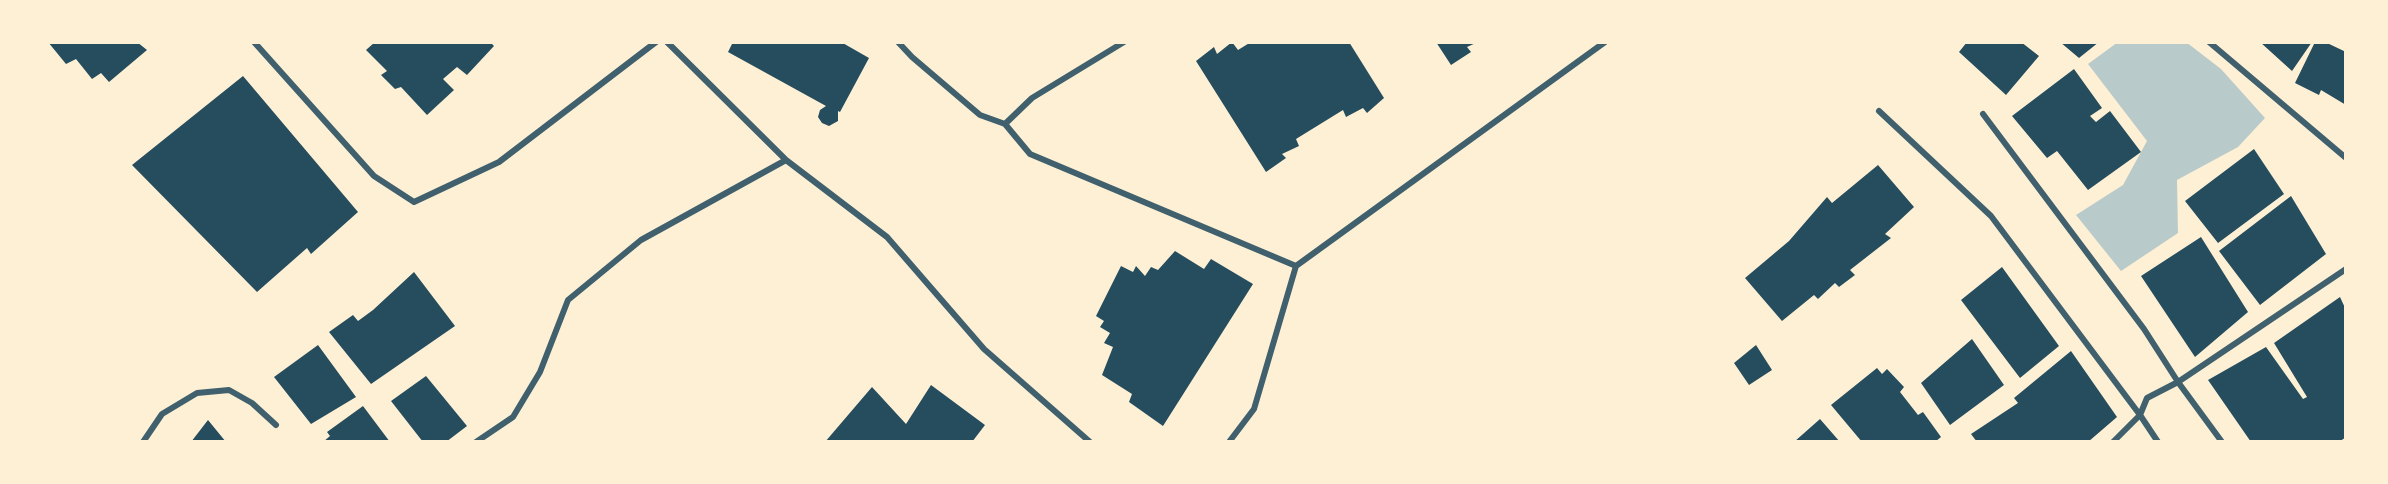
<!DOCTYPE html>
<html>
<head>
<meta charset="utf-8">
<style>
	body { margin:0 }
	#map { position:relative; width:2388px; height:484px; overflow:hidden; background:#fdf0d5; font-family:"Source Sans 3",sans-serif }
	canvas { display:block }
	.frame { position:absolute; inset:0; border:44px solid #fdf0d5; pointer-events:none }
</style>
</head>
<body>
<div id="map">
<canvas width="2388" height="484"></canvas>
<div class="frame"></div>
</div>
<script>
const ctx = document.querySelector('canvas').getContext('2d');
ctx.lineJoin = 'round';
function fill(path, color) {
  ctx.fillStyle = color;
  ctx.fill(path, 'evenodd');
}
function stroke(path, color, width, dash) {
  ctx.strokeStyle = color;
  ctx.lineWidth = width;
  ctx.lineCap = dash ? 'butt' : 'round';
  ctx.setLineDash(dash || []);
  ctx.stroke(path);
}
fill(new Path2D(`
	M2118,42H2186L2221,69L2265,118L2238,147L2177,180L2178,233L2121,271L2076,215L2123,185L2147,141L2088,64Z`), '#b9caca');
fill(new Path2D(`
	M48,42H137L147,50L109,82L101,73L92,79L76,59L66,64Z
	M375,42H490L494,46L467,75L457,67L443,79L454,90L427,115L401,87L395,89L381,75L387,71L366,50Z
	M733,42H841L869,58L840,112L838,111V121L829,126L822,123L818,117L820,110L826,106L728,52Z
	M1232,42L1238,50L1251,42H1349L1384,98L1367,113L1363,108L1346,117L1343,110L1296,139L1299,146L1282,154L1286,158L1266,172L1196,61L1214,47L1217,54Z
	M1436,42H1478L1467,47L1471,52L1451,65Z
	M1967,42H2021L2039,56L2006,95L1959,52Z
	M2060,42H2099L2079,58Z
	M2260,42H2312L2292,71Z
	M2315,42H2325L2346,52V105L2321,90L2319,95L2295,83Z
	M2074,69L2102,108L2090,116L2096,122L2110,111L2141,152L2088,190L2057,151L2047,158L2012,116Z
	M243,76L358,212L311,254L307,248L257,292L132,165Z
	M2254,149L2284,194L2218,243L2185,201Z
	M1878,165L1914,207L1885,234L1891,238L1850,270L1855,275L1839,287L1835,283L1818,299L1814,295L1782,321L1745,278L1789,241L1827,197L1832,203Z
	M2291,196L2326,254L2260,305L2219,251Z
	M2201,237L2248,312L2195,357L2141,276Z
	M1175,251L1204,269L1211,259L1253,284L1163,426L1129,402L1132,394L1102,375L1113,347L1104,343L1110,333L1100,327L1104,321L1096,316L1121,266L1133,272L1136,266L1145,276L1151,267L1158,270Z
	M2002,267L2059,346L2020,378L1961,300Z
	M414,272L455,326L371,384L329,332L353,315L358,321L373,310Z
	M2340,297L2346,310V437L2339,442H2251L2208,380L2266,347L2303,399L2307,397L2274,343Z
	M1972,339L2004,385L1950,425L1921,383Z
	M318,345L356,397L311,424L274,377Z
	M1756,345L1772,370L1749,385L1734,363Z
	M2071,351L2117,417L2088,442H1977L1971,434L2018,403L2014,398Z
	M1877,368L1882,374L1887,369L1904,387L1900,392L1918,415L1923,412L1941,437L1935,442H1862L1831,405Z
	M426,376L467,426L446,442H423L391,401Z
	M931,385L985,425L972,442H825L872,387L906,424Z
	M363,406L390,442H323L330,436L327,432Z
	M1820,419L1840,442H1794Z
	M208,420L226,442H191Z`), '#264d5e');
stroke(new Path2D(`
	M254,42L374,176L414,202L499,162L656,42
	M667,42L786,160L887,237L984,349L1090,442
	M898,42L912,57L980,115L1005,124L1030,154L1296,266
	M2209,42L2346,158
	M1879,111L1991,216L2140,415L2158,442
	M1983,114L2144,329L2178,382L2222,442
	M1005,124L1032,98L1124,42
	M143,442L162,414L197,393L229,390L252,403L276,425
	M476,442L513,417L540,372L568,300L641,240L786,160
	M1229,442L1254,409L1296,266L1605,42
	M2113,442L2140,415L2147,398L2178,382L2346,269`), '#3f606c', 6);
</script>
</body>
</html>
